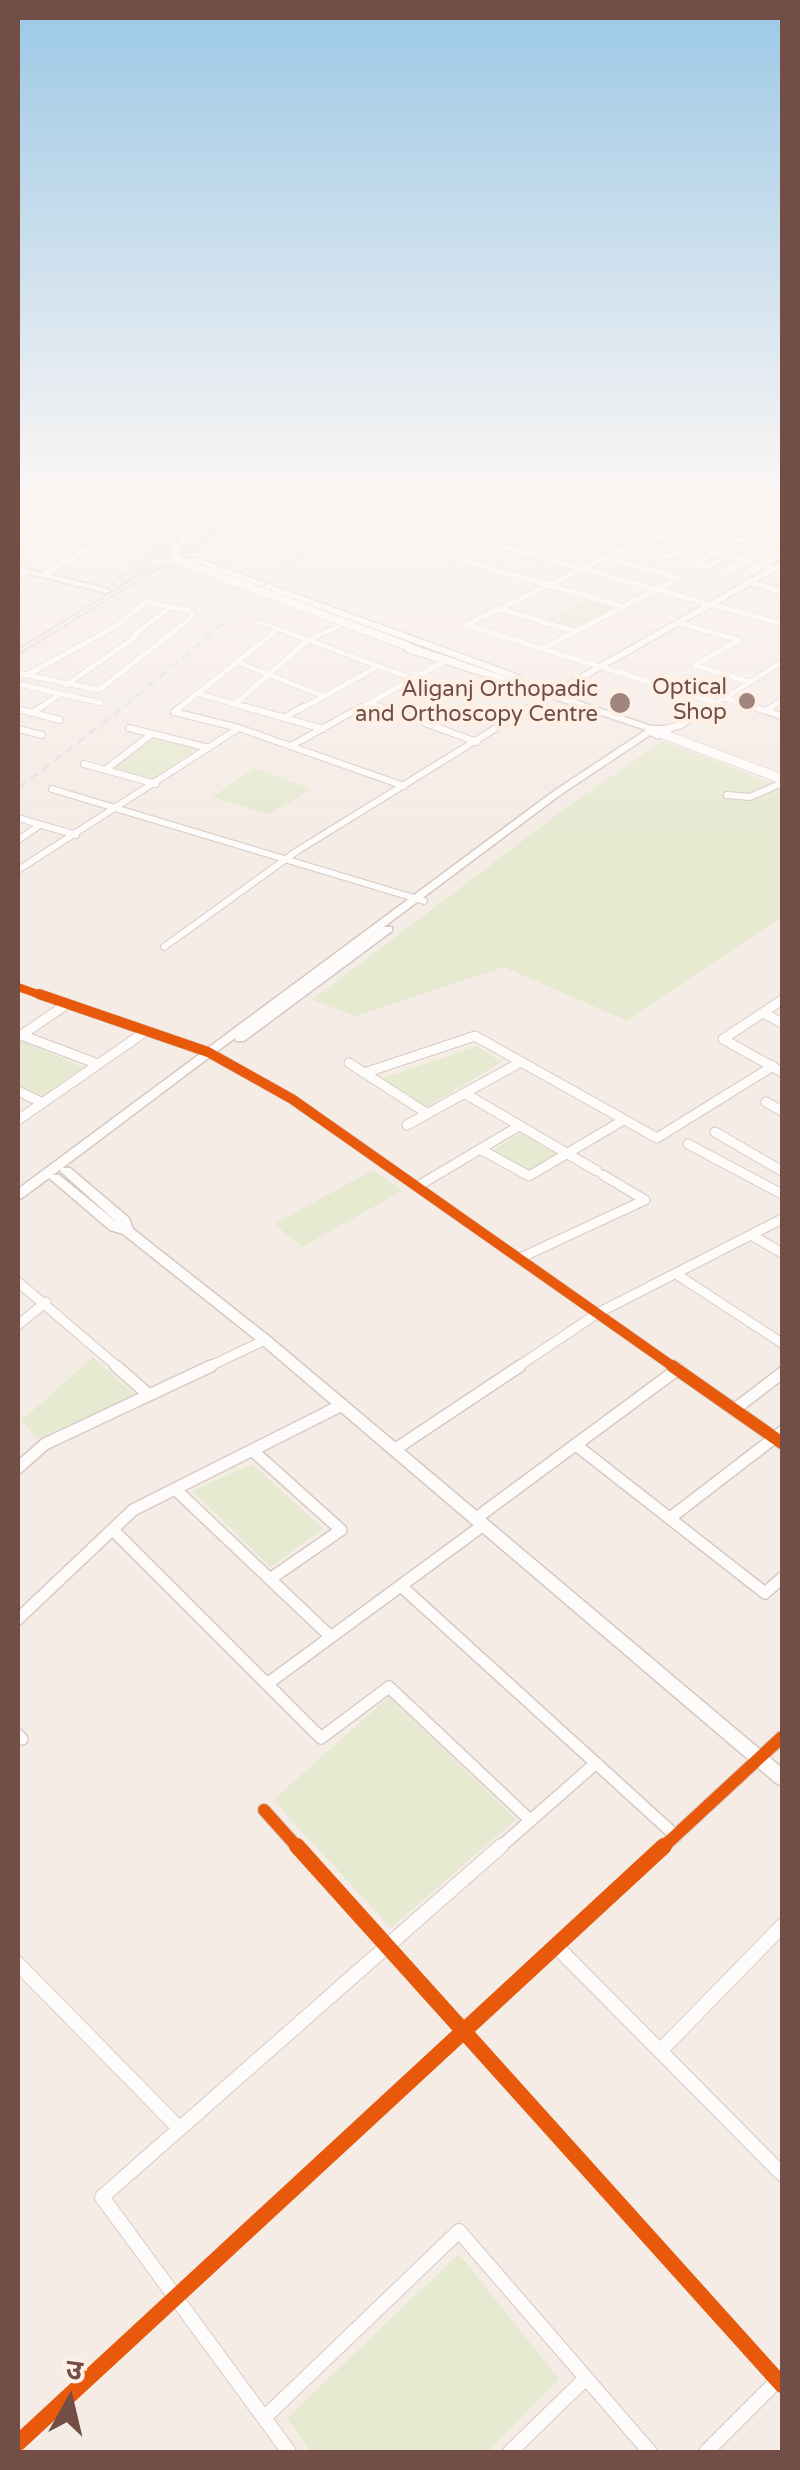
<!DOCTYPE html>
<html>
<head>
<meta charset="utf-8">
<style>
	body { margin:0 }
	#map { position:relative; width:800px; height:2470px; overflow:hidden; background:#f6ece6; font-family:"Varela Round","Noto Sans Devanagari",sans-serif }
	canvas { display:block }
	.frame { position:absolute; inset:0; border:20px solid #734e47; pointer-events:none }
	.north { position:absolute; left:20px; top:2350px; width:100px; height:100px; -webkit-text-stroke:8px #fff0e6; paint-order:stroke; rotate:8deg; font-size:28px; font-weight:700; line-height:40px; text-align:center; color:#734e47 }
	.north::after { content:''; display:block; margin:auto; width:35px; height:45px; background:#734e47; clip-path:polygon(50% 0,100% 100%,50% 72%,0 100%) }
</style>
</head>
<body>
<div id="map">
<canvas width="800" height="2470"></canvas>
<div class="frame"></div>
<div class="north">उ</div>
</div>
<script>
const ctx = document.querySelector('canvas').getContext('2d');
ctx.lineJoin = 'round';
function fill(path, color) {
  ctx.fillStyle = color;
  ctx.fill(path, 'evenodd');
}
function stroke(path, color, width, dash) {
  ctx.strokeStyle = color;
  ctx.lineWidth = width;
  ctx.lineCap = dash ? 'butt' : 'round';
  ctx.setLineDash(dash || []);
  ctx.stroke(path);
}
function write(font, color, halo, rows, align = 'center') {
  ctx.font = font + ' "Varela Round",sans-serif';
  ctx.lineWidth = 9;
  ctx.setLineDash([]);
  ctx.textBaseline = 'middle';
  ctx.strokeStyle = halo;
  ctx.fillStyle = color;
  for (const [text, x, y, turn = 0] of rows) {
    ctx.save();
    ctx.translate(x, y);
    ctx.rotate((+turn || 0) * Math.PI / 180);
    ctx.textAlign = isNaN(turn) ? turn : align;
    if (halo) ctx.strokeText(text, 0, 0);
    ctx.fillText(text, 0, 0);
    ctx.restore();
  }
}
fill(new Path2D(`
	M586,599L615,607L573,629L544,621Z
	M153,736L198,748L152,780L112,769Z
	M663,741L782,787V917L627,1021L504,967L356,1016L312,1000L578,799Z
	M254,768L312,789L269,814L212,797Z
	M20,1040L83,1067L43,1096L18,1085Z
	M477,1046L501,1062L427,1107L382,1078Z
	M521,1133L557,1154L529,1172L493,1150Z
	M373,1170L402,1191L302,1247L274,1224Z
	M93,1357L135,1395L38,1439L21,1421Z
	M252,1464L323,1529L271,1567L192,1491Z
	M389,1697L516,1819L391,1928L273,1800Z
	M459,2254L559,2379L488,2452H311L287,2418Z`), '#e6ead1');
const minorFar4 = new Path2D(`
	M36,487L112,521L177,539
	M224,487L254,492
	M78,505L166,487
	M137,505L169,511
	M18,509L109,487
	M103,517L152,497
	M394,517L782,624
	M18,523L86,550L46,573
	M18,523L78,507
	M142,529L191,499
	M633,531L661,519L751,543L707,567L695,565L714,553
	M633,531L780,570
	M18,538L39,532
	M410,538L419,524
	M659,539L700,519
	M673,542L652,553L667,557L688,546
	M751,543L765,536
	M603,545L621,550L648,536
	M603,545L628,532
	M407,547L375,536L421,487
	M535,554L568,539
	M451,557L621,606
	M763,565L782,554
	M727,571L741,563
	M18,575L27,571
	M743,576L758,567L754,566
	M146,602L191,611L193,616L99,690L27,675L116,626Z
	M500,609L574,631
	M260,622L413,679
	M676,622L739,640L695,665
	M466,625L717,703
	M466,625L617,552
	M544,648L678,578L605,557
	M237,662L323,696
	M695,665L749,682
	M18,673L27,675
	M18,684L101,703
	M66,685L137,636L134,635L172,606
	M197,693L255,710
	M725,698L762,710
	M236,703L308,640L342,625
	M370,703L388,710
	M37,710L60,694
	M177,710L278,629
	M299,710L379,666
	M357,710L443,662
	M526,710L550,695
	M706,710L782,662
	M768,710L782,700`);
const minorFar3 = new Path2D(`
	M246,707L323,729
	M381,707L477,742
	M754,707L782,716
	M18,709L60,720
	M766,711L772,707
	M174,712L239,728L404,786
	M174,712L180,707
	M32,713L41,707
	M285,717L303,707
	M129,728L209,748
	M18,729L42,735
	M665,729L681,725L710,707
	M291,746L361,707
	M84,764L156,784
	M105,770L152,734
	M52,789L424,901
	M727,795L750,797L782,783
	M18,818L76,835
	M18,840L40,825
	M18,870L239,728
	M164,947L297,851L530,707
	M18,987L46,997`);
const minorFar2 = new Path2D(`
	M39,994L208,1052L292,1099L675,1368
	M782,1000L723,1039L782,1072
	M763,1013L782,1023
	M21,1035L98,1064
	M20,1036L67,1004
	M349,1063L428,1114
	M364,1073L475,1036L657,1138L773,1066
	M18,1091L43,1103
	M464,1093L597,1171
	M766,1102L782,1111
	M18,1120L146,1031
	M407,1125L519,1063
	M715,1132L782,1171
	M688,1144L782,1194
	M480,1149L529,1176L622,1121
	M418,1186L519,1126
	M753,1236L782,1253
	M520,1258L645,1200L603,1175
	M676,1274L782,1343
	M18,1282L119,1368
	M18,1325L46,1302
	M206,1368L265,1340
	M516,1368L598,1313L782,1219`);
const minorFar1 = new Path2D(`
	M116,1366L149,1395
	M672,1366L782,1443
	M735,1409L782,1373
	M576,1445L765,1593L782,1578
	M252,1450L341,1530L270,1579
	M394,1450L520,1366
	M18,1468L45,1444L211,1366
	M175,1489L331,1637
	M670,1518L782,1432
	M475,1519L678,1369
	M113,1530L321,1738L389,1687L530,1820
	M401,1586L676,1836
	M18,1619L133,1510L342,1405
	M267,1684L482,1526
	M18,1735L22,1739
	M264,1810L299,1849
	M498,1849L596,1763
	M661,1849L782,1737`);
const minor = new Path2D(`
	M297,1846L782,2385
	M556,1946L782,2174
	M18,1964L179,2128
	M660,2051L782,1926
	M264,2418L459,2231L650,2452
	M18,2443L664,1846
	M289,2452L102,2197L501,1846
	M510,2452L586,2378
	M706,2452L778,2380`);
const tertiaryFar1 = new Path2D(`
	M147,562L197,561L519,678
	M177,564L235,585
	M749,582L782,592
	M407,649L512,682
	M550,695L782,564`);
const tertiary = new Path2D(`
	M665,735L782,779`);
const secondary = new Path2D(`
	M276,487H283L269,495L264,494Z
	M18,567L109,589L110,591L106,593L18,571Z
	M404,644H410L651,726H665L672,732L658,739L650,735L560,795L333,965L384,927H392V931L244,1041H236L235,1038L53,1175H59L119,1224L60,1171L62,1168H70L129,1218L133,1229L270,1337L782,1768V1786L776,1783L260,1343L123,1234L110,1230L49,1178L22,1198L18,1199V1189L554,791L646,730L404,648Z`);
const primary = new Path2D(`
	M259,487H266L180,541L119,586L112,584L174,537Z
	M285,487H292L18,654V649Z`);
stroke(minorFar4, '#d7c9c4', 6);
stroke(minorFar3, '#d7c9c4', 8);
stroke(minorFar2, '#d7c9c4', 11);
stroke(minorFar1, '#d7c9c4', 14);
stroke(minor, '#d7c9c4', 16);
stroke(tertiaryFar1, '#d7c9c4', 8);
stroke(tertiary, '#d7c9c4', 10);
stroke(secondary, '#d6c8c3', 3);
stroke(primary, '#d5c7c4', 2);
stroke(minorFar4, '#fefcfb', 5);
stroke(minorFar3, '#fefcfb', 6);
stroke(minorFar2, '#fefcfb', 9);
stroke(minorFar1, '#fefcfb', 11);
stroke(minor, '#fefcfb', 14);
stroke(tertiaryFar1, '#fefcfb', 6);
stroke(tertiary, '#fefcfb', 9);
fill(secondary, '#fefcfb');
fill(primary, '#f2e9e3');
stroke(new Path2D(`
	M18,788C141,696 259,599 364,487`), '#e2e0e3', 2.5, [9, 6]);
const secondaryBridge = new Path2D(`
	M262,493L182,542L174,553L177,560L407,646`);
stroke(secondaryBridge, '#d6c8c3', 9, []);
stroke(secondaryBridge, '#fefcfb', 8);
stroke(new Path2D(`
	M18,987L46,997`), '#e8590c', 8);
stroke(new Path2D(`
	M39,994L208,1052L292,1099L675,1368`), '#e8590c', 10);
stroke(new Path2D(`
	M672,1366L782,1443
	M264,1810L299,1849
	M661,1849L782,1737`), '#e8590c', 12);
stroke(new Path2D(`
	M297,1846L782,2385
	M18,2443L664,1846`), '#e8590c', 16);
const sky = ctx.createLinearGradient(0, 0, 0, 832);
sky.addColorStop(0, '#9bc8e6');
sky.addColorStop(0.59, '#fbf6f4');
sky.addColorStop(1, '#fbf6f400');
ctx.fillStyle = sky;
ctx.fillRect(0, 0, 800, 832);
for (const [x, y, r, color] of [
	[747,701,10,"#a1857f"],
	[620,703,12,"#a1857f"]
]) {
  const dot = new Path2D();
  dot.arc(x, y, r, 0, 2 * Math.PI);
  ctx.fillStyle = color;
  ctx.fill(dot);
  stroke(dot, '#fff0e6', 4);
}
write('22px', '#734e47', '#fff0e6', [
	["Optical",727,688],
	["Shop",727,713],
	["Aliganj Orthopadic",598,690],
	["and Orthoscopy Centre",598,715]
], 'right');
</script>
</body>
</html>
